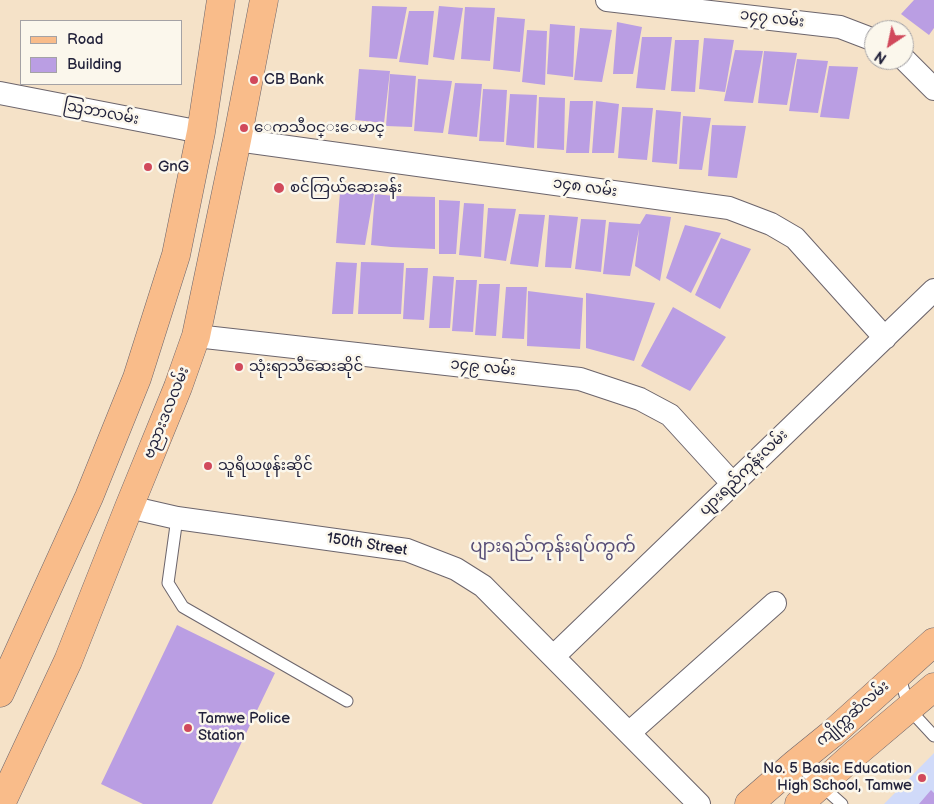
<!DOCTYPE html>
<html>
<head>
<meta charset="utf-8">
<style>
	body { margin:0 }
	#map { position:relative; width:934px; height:804px; overflow:hidden; background:#f5e2c8; font-family:"Balsamiq Sans",sans-serif }
	canvas { display:block }
	.legend { position:absolute; left:20px; top:20px; width:162px; height:65px; box-sizing:border-box; background:#fbf7ec; border:1px solid #a4a2a5; margin:0; padding:6px 9px; list-style:none; font-size:15px; color:#22223b }
	.legend li { display:flex; align-items:center; gap:10px; height:25px }
	.legend b { width:25px; border:1px solid #a4a2a5 }
	.north { position:absolute; left:864px; top:20px; width:50px; height:50px; box-sizing:border-box; background:#fbf7ec; border:1px solid #a4a2a5; border-radius:50%; rotate:214deg; font-size:14px; font-weight:700; line-height:20px; text-align:center; color:#22223b }
	.north::after { content:''; display:block; margin:auto; width:18px; height:22px; background:#d1495b; clip-path:polygon(50% 0,100% 100%,50% 72%,0 100%) }
</style>
</head>
<body>
<div id="map">
<canvas width="934" height="804"></canvas>
<ul class="legend">
<li><b style="height:6px;background:#f9bc8a"></b>Road</li>
<li><b style="height:14px;background:#ba9ee3"></b>Building</li>
</ul>
<div class="north">N</div>
</div>
<script>
const ctx = document.querySelector('canvas').getContext('2d');
ctx.lineJoin = 'round';
function fill(path, color) {
  ctx.fillStyle = color;
  ctx.fill(path, 'evenodd');
}
function stroke(path, color, width, dash) {
  ctx.strokeStyle = color;
  ctx.lineWidth = width;
  ctx.lineCap = dash ? 'butt' : 'round';
  ctx.setLineDash(dash || []);
  ctx.stroke(path);
}
function write(font, color, halo, rows, align = 'center') {
  ctx.font = font + ' "Balsamiq Sans","Noto Sans Myanmar",sans-serif';
  ctx.lineWidth = 5;
  ctx.setLineDash([]);
  ctx.textBaseline = 'middle';
  ctx.strokeStyle = halo;
  ctx.fillStyle = color;
  for (const [text, x, y, turn = 0] of rows) {
    ctx.save();
    ctx.translate(x, y);
    ctx.rotate((+turn || 0) * Math.PI / 180);
    ctx.textAlign = isNaN(turn) ? turn : align;
    if (halo) ctx.strokeText(text, 0, 0);
    ctx.fillText(text, 0, 0);
    ctx.restore();
  }
}
fill(new Path2D(`
	M934,753V804H884Z`), '#d0daf9');
fill(new Path2D(`
	M914,0H934V28L929,35L901,14Z
	M372,6L407,7L397,59L369,57Z
	M439,6L463,8L454,60L433,57Z
	M465,7L495,8L490,61L461,59Z
	M409,11H434L428,65L399,62Z
	M497,17L525,19L520,72L493,69Z
	M617,22L642,27L633,74H613Z
	M550,24L575,26L573,77L547,74Z
	M580,28L612,30L602,82L574,80Z
	M527,30L547,31L545,85L522,82Z
	M642,37H672L665,90L636,88Z
	M704,38L734,40L725,92L699,89Z
	M675,40H699L695,92L671,91Z
	M735,50L763,51L753,103L724,101Z
	M764,51L797,53L787,105L758,103Z
	M797,59L828,61L818,113L789,111Z
	M829,66L858,67L849,119L820,117Z
	M359,69L390,71L384,123L355,120Z
	M390,74L416,76L412,127L386,126Z
	M418,79L452,81L443,133L414,131Z
	M455,83L482,84L477,137L448,134Z
	M483,89L507,90L504,142L479,141Z
	M510,94L537,95L534,148L506,145Z
	M539,97L565,98L564,150L537,148Z
	M570,101H593L589,153H566Z
	M596,101L619,104L614,153H592Z
	M622,107L653,108L647,160L618,158Z
	M656,110L681,112L677,164L652,162Z
	M683,116L711,118L702,170L679,169Z
	M712,125L746,126L737,178L708,176Z
	M340,192L374,193L365,245L336,243Z
	M375,194L395,196L435,197V249L391,247L371,245Z
	M439,200L460,201L456,254H439Z
	M464,203L484,204L481,257L459,255Z
	M488,208L516,209L506,261L484,258Z
	M519,214L545,215L538,267L510,264Z
	M646,214L671,217L660,281L635,266L639,229L630,276L603,274L609,222L640,224Z
	M549,215L578,217L571,268L545,267Z
	M581,219L606,220L601,272L575,269Z
	M685,225L721,233L691,293L666,278Z
	M721,238L751,249L720,309L695,295Z
	M336,262L357,263L353,314H332Z
	M361,262L404,263L401,314H358Z
	M406,268H428L424,320L403,319Z
	M433,276L454,277L450,328H429Z
	M456,280H477L473,332L452,331Z
	M479,284H500L496,336L475,335Z
	M506,287H527L524,339L502,338Z
	M528,291L583,298L580,349L527,346Z
	M586,293L655,303L634,361L586,348Z
	M673,307L726,337L690,391L641,366Z
	M177,625L275,673L212,804H143L101,784Z
	M931,790L934,793V804H919Z`), '#ba9ee3');
const service = new Path2D(`
	M177,518L168,583L183,607L347,701
	M899,674L909,709L934,736
	M796,763L842,804`);
const minor = new Path2D(`
	M607,0L840,27L874,40
	M904,59L934,89
	M0,93L201,132
	M237,140L729,208L771,224L795,238L885,338
	M196,336L580,379L640,399L670,415L733,484
	M129,507L177,518L407,550L456,569L483,586L699,804
	M554,656L934,290
	M629,733L775,603`);
const primary = new Path2D(`
	M0,693L89,497L137,378L176,255L201,132L221,0
	M1,804L68,661L129,507L178,387L196,336L237,140L264,0
	M749,804L796,763L833,733L934,642
	M799,804L856,753L934,687`);
stroke(service, '#6c656c', 13);
stroke(minor, '#6c656c', 24);
stroke(primary, '#6c656c', 29);
stroke(service, '#fff', 11);
stroke(minor, '#fff', 22);
stroke(primary, '#f9bc8a', 28);
for (const [x, y, r, color] of [
	[254,80,5,"#d1495b"],
	[244,128,5,"#d1495b"],
	[148,167,5,"#d1495b"],
	[279,188,6,"#d1495b"],
	[239,367,5,"#d1495b"],
	[208,466,5,"#d1495b"],
	[188,728,5,"#d1495b"],
	[922,778,5,"#d1495b"]
]) {
  const dot = new Path2D();
  dot.arc(x, y, r, 0, 2 * Math.PI);
  ctx.fillStyle = color;
  ctx.fill(dot);
  stroke(dot, '#fbf7ec', 2);
}
write('15px', '#22223b', '#fbf7ec', [
	["၁၄၇ လမ်း",772,19,7],
	["ဩဘာလမ်း",101,113,11],
	["၁၄၈ လမ်း",585,188,8],
	["၁၄၉ လမ်း",483,368,6],
	["ဗညားဒလလမ်း",167,413,-68],
	["ပျားရည်ကုန်းလမ်း",744,473,-44],
	["150th Street",367,545,9],
	["ကျိုက္ကဆံလမ်း",853,714,-41]
]);
write('15px', '#22223b', '#fbf7ec', [
	["CB Bank",264,80],
	["ေကသီဝင္းေမာင္",254,128],
	["GnG",158,167],
	["စင်ကြယ်ဆေးခန်း",290,188],
	["သုံးရာသီဆေးဆိုင်",249,367],
	["သူရိယဖုန်းဆိုင်",218,466],
	["Tamwe Police",198,719],
	["Station",198,736],
	["No. 5 Basic Education",912,769,"right"],
	["High School, Tamwe",912,786,"right"]
], 'left');
write('18px', '#574d76', '#fbf7ec', [
	["ပျားရည်ကုန်းရပ်ကွက်",553,547]
]);
</script>
</body>
</html>
